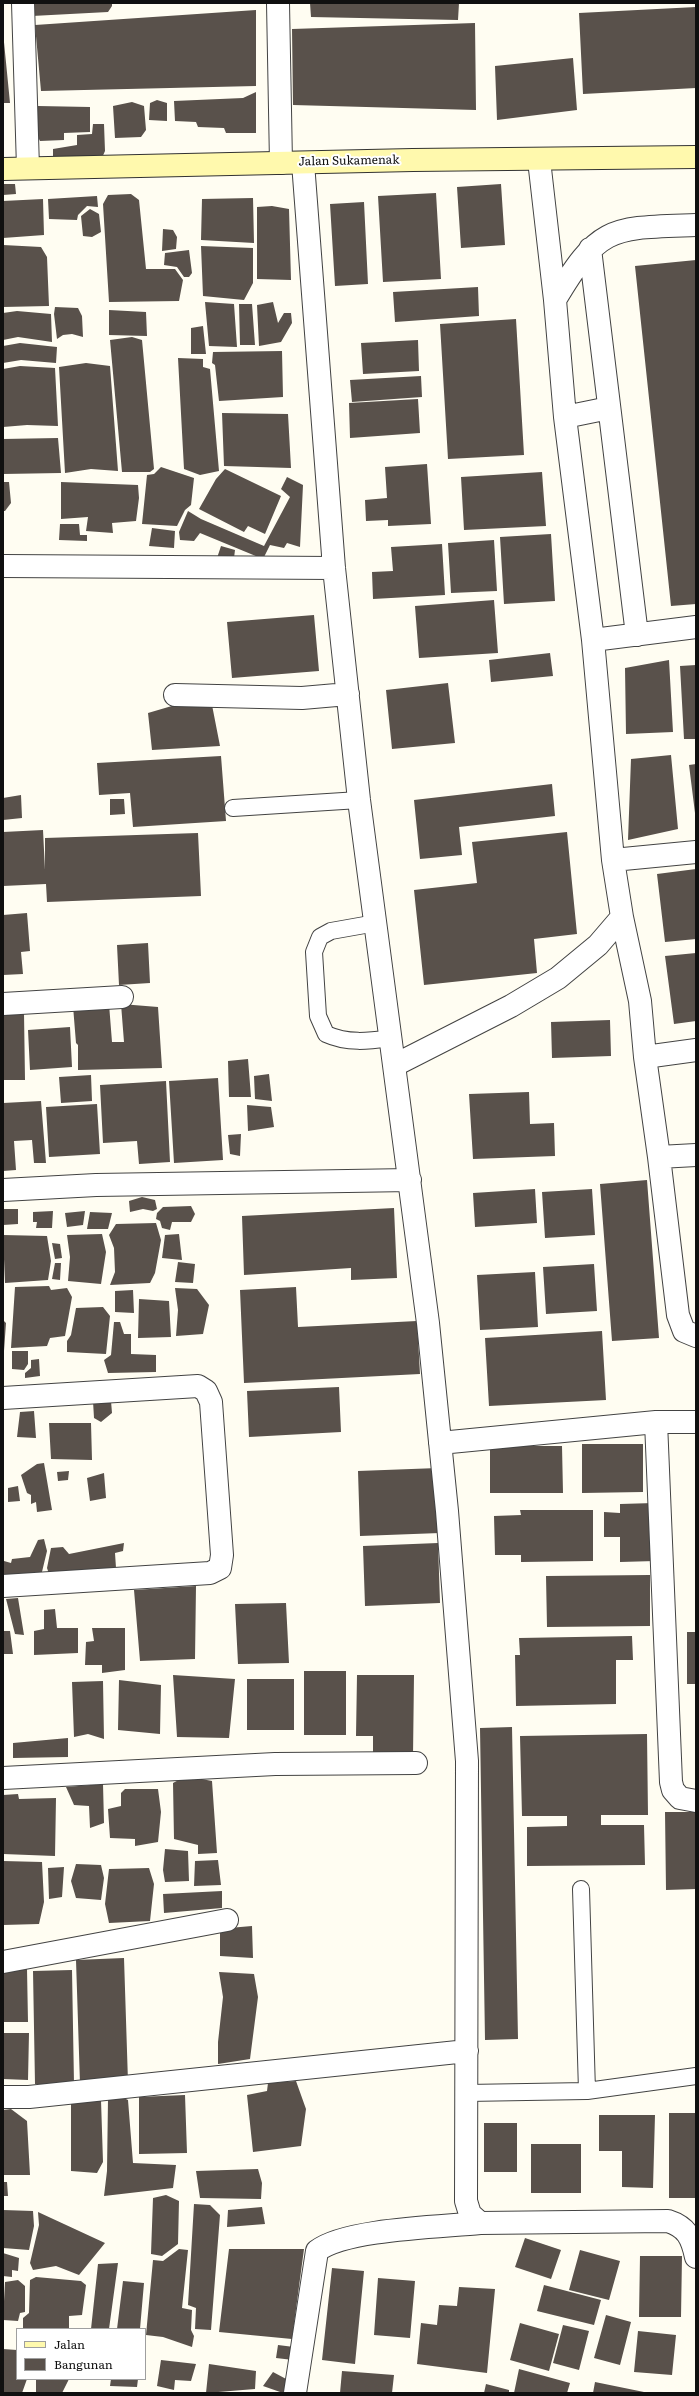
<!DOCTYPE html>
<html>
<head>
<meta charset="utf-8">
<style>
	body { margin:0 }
	#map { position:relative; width:699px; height:2396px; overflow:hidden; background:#fffdf2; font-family:Literata,serif }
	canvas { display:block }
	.frame { position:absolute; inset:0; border:4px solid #101010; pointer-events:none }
	.legend { position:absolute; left:16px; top:2328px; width:130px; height:52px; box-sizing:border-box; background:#fff; border:1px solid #9f9f9f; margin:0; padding:5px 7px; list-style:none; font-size:12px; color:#101010 }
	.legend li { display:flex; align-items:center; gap:8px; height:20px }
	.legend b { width:20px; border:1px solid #9f9f9f }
</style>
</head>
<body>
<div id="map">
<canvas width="699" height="2396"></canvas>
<div class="frame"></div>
<ul class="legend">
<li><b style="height:5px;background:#fff9ad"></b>Jalan</li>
<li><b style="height:11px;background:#59514b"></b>Bangunan</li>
</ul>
</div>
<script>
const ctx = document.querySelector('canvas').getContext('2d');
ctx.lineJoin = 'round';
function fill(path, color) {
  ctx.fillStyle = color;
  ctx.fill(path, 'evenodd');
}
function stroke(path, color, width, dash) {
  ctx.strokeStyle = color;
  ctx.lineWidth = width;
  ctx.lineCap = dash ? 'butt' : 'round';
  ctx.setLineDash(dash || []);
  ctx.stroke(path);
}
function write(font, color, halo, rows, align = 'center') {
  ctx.font = font + ' Literata,serif';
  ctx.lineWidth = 4;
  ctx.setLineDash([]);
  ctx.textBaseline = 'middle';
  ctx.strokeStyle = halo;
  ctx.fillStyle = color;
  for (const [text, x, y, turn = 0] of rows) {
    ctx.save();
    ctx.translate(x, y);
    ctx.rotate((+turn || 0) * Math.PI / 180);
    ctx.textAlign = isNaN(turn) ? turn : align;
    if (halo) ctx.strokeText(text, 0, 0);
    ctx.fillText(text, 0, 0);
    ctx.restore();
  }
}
fill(new Path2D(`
	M31,3H112V6L108,12L32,16Z
	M310,3H459L458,20L311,17Z
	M696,7V88L583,94L579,13Z
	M256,10V86L41,91L35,25Z
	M475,23L476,110L293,105L292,29Z
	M3,32L10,103H3Z
	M573,58L577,110L497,120L495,66Z
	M256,92V133H226L224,128L198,127L196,122L175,121L174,101L243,98Z
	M157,100L167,103V121L149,120L150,103Z
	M132,102L144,106L146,130L141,137L115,138L113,106Z
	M38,106L90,107V132L64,133V140L40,141L37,135Z
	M93,124H104L105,151L101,160L53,163V149L77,145V135L92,134Z
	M3,184H15L16,194L3,195Z
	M501,184L505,245L461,248L457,187Z
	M436,193L441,279L383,282L378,196Z
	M131,194L139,200L146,269H175L183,280L179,301L109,302L103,204L108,195Z
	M97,196L98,207L87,206L78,215L77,220L49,219L48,199Z
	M253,198L254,243L201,240L202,199Z
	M43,199L44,235L3,238V201Z
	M364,202L368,284L335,286L330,204Z
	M272,206L289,209L291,280L257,279V207Z
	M90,209L99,214L101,232L92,237L83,236L81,216Z
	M163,229L173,230L177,237L176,249L162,251Z
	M3,245L41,247L47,257L49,306L3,307Z
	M201,246L253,248V283L244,300L203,296Z
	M189,250L192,273L189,277H184L177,267L164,265L165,253Z
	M696,260V604L671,606L635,266Z
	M478,287L479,316L395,322L393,292Z
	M205,302L234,304L237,347L209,346Z
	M273,302L278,323L284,313H291L292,323L281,342L259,346L257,305Z
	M239,304H252L255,345H240Z
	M55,307L78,308L82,316L83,337L72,334L63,335L57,339L54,314Z
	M109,310L146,312L147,336L109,335Z
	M17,311L51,314L52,342L18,337L3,340V313Z
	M516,319L524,455L448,459L440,324Z
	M203,326L206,354H191V328Z
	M132,337L142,340L154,469L150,472H122L110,340Z
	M418,340L419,371L363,374L361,343Z
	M20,343L57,347L56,363L21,360L3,363V346Z
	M282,351L283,397L219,401L215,365L212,363L213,352Z
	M178,358L203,359V367L210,369L219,471L200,475L184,469Z
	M86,363L110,366L118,471L91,469L65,473L59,367Z
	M20,366L55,368L58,426L27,425L3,427V369Z
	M421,376L422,397L352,402L350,380Z
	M418,399L420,433L350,438L349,403Z
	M222,413L288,414L291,468L224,466Z
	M58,438L61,473L3,474V439Z
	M427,464L431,524L388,526V520L366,521L365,500L387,498L385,467Z
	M161,467L194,478L191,505L185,510L177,526L142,524L147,475L154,474Z
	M225,469L281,496L265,534L248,526L244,532L199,509L216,479Z
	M542,472L546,526L464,530L461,477Z
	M287,477L303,485L300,547L287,543L284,548L270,545L263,559L200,533L194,541L180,540L179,532L188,511L201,519L264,546L290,497L281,489Z
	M3,482H9L11,503L5,511H3Z
	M61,482L138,485L139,498L136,521L112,523L113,533L86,531L88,517L61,519Z
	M60,524H79L80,535H87V541L59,540Z
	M152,528L175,531L174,548L149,546Z
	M551,534L555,601L504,604L500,537Z
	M494,540L497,591L451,593L448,543Z
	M442,544L445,595L373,599L372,572L393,571L391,547Z
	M221,546L235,550L234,558H217Z
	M494,600L498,653L419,658L415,606Z
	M314,615L319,671L232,678L227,622Z
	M550,653L553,676L491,682L489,660Z
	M669,660L673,732L626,734L625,668Z
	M696,665V739H684L680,666Z
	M448,683L455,743L392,749L386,690Z
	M182,703L212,705L220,746L152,750L148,713Z
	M671,755L678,829L628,840L631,759Z
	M221,756L226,821L133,827L130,793L99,795L97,763Z
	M696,764V812L695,813L689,765Z
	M552,784L555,816L459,827L462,855L420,859L414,800Z
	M21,795L22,818L3,820V798Z
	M110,799H124L125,814L110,815Z
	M43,830L45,870V838L198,833L201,896L47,902L46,884L3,886V832Z
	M567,832L577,934L534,939L537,973L424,985L414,890L477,883L472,842Z
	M696,869V939L665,942L657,874Z
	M27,913L30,951L21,952L23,974L3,975V915Z
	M148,943L150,983L119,985L117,945Z
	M696,953V1021L674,1024L665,956Z
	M109,1004L112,1042H124L121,1004L158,1007L162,1068L78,1070V1045L76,1043L73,1006Z
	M24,1013L25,1080H3V1014Z
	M610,1020L611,1056L552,1058L551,1022Z
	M70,1027L72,1067L30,1070L28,1030Z
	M248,1059L251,1097H229L228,1061Z
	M269,1074L272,1101L255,1099L254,1076Z
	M91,1075L92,1101L61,1103L59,1077Z
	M218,1078L223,1160L174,1163L169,1081Z
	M166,1081L170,1162L139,1164L137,1141L103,1143L100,1085Z
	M529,1092L530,1124L554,1123L555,1156L473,1159L469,1094Z
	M41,1101L46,1163H34L32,1140L14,1141L16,1170L3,1171V1103Z
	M97,1104L100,1154L49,1157L46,1107Z
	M247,1105L271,1107L274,1127L248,1131Z
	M241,1134L240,1156L230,1154L228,1135Z
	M647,1180L659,1338L612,1341L600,1184Z
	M535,1189L537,1223L475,1227L473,1193Z
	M592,1189L595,1235L545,1238L542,1192Z
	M142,1197L155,1200L157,1209L153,1211L143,1209L130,1212L129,1201Z
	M191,1206L195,1214L191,1222H172L170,1230L162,1228L160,1221L156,1219L157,1213L163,1207Z
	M394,1208L397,1278L351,1280V1268L244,1275L242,1216Z
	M3,1209H18V1224L3,1225Z
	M53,1211L52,1228H36L37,1222H33V1212Z
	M85,1211L83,1225L67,1227L65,1213Z
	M90,1212L112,1213L108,1229H87Z
	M156,1223L161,1240L155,1273L150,1283L110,1285L115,1272L114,1248L109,1235L116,1224Z
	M102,1234L106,1252L101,1284L68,1281L70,1257L67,1235Z
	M179,1234L182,1260L162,1258L165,1235Z
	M3,1235L47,1236L51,1261L48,1280L5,1283Z
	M52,1243L60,1244L62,1258L55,1259Z
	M178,1262L195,1264L193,1283L175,1282Z
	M55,1263H61L60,1280L52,1279Z
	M594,1264L597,1311L546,1314L543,1267Z
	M535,1272L538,1327L480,1330L477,1275Z
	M49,1286L51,1290L67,1288L72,1297L65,1336L50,1338L47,1346L11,1348L15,1287Z
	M296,1287L298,1327L417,1321L420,1374L244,1383L240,1290Z
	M175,1288L197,1289L209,1305L203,1334L176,1336L178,1310Z
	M133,1290L134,1313L115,1312V1291Z
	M139,1299L169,1301L171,1337L138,1338Z
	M103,1307L110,1316L106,1354L67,1352V1341L71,1335L76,1308Z
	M3,1320L6,1323L4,1351H3Z
	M114,1322H120L124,1334H131V1354L156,1355V1372L108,1373L104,1360L111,1355Z
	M602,1331L606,1400L489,1406L485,1338Z
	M12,1351H28V1364L24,1370L12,1369Z
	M39,1359L40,1376L25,1378V1373L31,1368V1360Z
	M339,1387L341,1432L249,1437L247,1391Z
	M93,1401H111L112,1413L101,1422L94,1418Z
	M34,1411L36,1438L17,1437L20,1412Z
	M49,1423H91L92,1460L51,1459Z
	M582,1444H643V1492L582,1493Z
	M490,1446H562L563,1493H490Z
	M44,1463L52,1510L37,1512L36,1502L31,1504V1495L27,1493L21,1475L37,1464Z
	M438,1468L440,1533L360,1536L358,1471Z
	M69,1471L68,1480L58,1481L57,1472Z
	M104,1473L106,1498L90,1501L87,1478Z
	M18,1486L20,1501L8,1502V1488Z
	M654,1503L655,1561L620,1562V1537H604V1512L620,1513V1504Z
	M520,1510H593V1561L521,1562V1555H495L494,1516L521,1515Z
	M44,1539L47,1551L41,1576L4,1575V1561L11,1563L12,1559L30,1557L38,1540Z
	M124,1543L123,1551L115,1553L116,1568L69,1577L49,1574L47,1568L51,1548L63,1547L69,1554Z
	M438,1543L440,1603L365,1606L363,1546Z
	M650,1575V1626L547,1627L546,1576Z
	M196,1586L195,1659L140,1661L134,1590Z
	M18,1598L24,1635L15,1634L6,1599Z
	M286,1603L289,1663L238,1664L235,1604Z
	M55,1609L57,1628H78V1653L34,1655V1631L44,1629V1610Z
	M92,1628H125V1670L102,1673V1665H85L86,1642L94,1641Z
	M3,1631H10L13,1654H3Z
	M687,1632H696V1684H687Z
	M632,1636L633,1660H616V1704L516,1706L515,1655H520L519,1638Z
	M304,1671H346V1735H304Z
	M173,1675L235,1679L229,1738L177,1737Z
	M357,1675H414L413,1756L373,1755V1736H356Z
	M247,1679H294V1730H247Z
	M119,1680L161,1685L160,1734L118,1730Z
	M103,1681L104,1739L88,1734L74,1737L72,1682Z
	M512,1727L518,2039L485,2040L480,1728Z
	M647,1734L648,1815H601V1825H644L645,1865L527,1866V1827L567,1826V1816H522L520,1736Z
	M68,1738V1757L13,1758V1743Z
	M186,1776L212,1781L217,1853L198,1854V1845L174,1839L173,1783Z
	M103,1784L104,1823L90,1828L89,1806L74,1805L66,1787Z
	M125,1789H158L161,1812L158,1842L135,1846V1839L110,1838L108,1809L121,1806V1793Z
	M18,1794L19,1799L56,1798L55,1856L3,1854V1795Z
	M665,1812H696V1889L666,1890Z
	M165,1849L188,1851L189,1881L165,1882L163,1870Z
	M218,1860L221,1885L194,1886L195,1861Z
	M3,1861L42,1862L44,1902L39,1924L3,1925Z
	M76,1864L101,1865L104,1878L101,1900L76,1898L71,1881Z
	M64,1867L62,1897L49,1899L48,1868Z
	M149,1868L154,1884L150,1921L109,1923L105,1904L109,1869Z
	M222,1891V1908L164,1913L163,1894Z
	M252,1926L253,1958L220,1956V1932L229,1928Z
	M124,1958L128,2082L80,2084L76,1960Z
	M27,1969L28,2022H3V1970Z
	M72,1970L74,2084H35L33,1971Z
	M219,1972L254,1974L258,1997L250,2059L218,2064V2042L223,1997Z
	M3,2033H29L28,2080L3,2079Z
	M296,2081L306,2109L301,2146L253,2152L247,2095L267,2091L268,2083Z
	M116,2094L128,2100L133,2163L176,2165L173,2188L104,2196L107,2171L108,2099Z
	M185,2095L187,2153L139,2154V2097Z
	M71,2100H101L103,2162L97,2173L71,2171Z
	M11,2109L27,2121L30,2175H3V2110Z
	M669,2113H696V2198H669Z
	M599,2115H655L653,2188L622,2187V2151H599Z
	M484,2123H517V2172H484Z
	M531,2144H581V2193H531Z
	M258,2169L262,2183L261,2199L200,2198L196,2171Z
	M3,2182H7L8,2196H3Z
	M166,2195L179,2201L178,2244L162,2256L151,2254L153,2198Z
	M194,2204L210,2205L220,2215L211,2330L195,2329L196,2308L188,2305Z
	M262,2207L265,2224L227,2227L228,2210Z
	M3,2210L33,2211L34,2226L29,2250L3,2248Z
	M38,2212L105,2243L79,2275L56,2266L33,2270L30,2263L39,2225Z
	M525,2238L561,2250L551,2279L515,2267Z
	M179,2249L188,2250L182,2308L192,2310L191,2330L194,2336L192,2347L163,2337L146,2335L153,2260L163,2261Z
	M229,2249H304L292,2339L219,2332Z
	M580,2250L620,2261L609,2300L569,2290Z
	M3,2253L19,2258L18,2271L12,2270V2277L3,2276Z
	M640,2256H682L681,2317H639Z
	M118,2263L109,2329H91L98,2264Z
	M332,2268L364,2271L355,2364L322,2360Z
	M36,2277L81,2281L86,2285L82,2315L69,2316V2329H23V2318L29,2313L30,2280Z
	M378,2278L415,2281L410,2338L374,2335Z
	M18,2280L25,2286V2312L20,2313L18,2321L3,2320L5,2282Z
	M123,2281L144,2283L140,2329H117Z
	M544,2285L601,2300L594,2325L537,2311Z
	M459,2287L495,2289L487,2373L417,2364L421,2323L437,2325L439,2305L457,2306Z
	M606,2315L631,2322L620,2365L594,2358Z
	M520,2323L559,2334L549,2371L510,2360Z
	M563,2325L589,2331L579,2370L553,2363Z
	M638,2331L676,2335L672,2375L634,2372Z
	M278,2345L294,2347L293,2360L276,2358Z
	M3,2349L17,2350V2379H27L22,2393H3Z
	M161,2360L196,2364L191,2381L175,2380L174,2390L157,2386Z
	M209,2364L256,2371L255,2389L206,2393Z
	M519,2369L570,2383L567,2393H514Z
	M342,2371L394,2375L392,2393H340Z
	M273,2372L288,2380L283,2393L263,2386Z
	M36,2379H69L62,2393H36Z
	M111,2379H138L137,2387L110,2386Z
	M595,2382L644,2392V2393H593Z
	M486,2384L509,2390V2393H484Z`), '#59514b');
const lane = new Path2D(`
	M233,808L359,800
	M376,923L331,931L320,937L314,952L318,1016L326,1034C348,1044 369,1041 391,1038
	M581,1889L587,2091
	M466,2093L587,2091L696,2076`);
const street = new Path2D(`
	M23,3L28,168
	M278,3L281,163
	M539,160L555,300L565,417L593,640L613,860L622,917
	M303,163L334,568L359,800L428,1323L447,1511L467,1761L466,2201L470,2214L480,2223L668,2221C687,2227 692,2238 696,2257
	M590,249L637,635
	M555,300C600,224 612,228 696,225
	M565,417L609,408
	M3,566L334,568
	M593,640L696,627
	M175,695L302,698L348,694
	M613,860L696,852
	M3,1004L122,997
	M645,1057L696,1050
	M395,1065L511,1006L558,978L598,945L622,917L640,1001L645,1057L659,1157L678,1315L684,1331L696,1336
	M659,1157L696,1155
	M3,1190L96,1185L410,1180
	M3,1398L198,1386L206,1391L211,1402L222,1555L220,1568L210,1573L3,1586
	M656,1422L671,1782L673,1790L680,1798L696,1801
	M440,1443L656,1422H696
	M3,1778L275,1764L416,1763
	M3,1962L227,1920
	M3,2097H29L467,2051
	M295,2393L317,2251C345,2229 441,2227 480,2223`);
const secondary = new Path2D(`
	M3,169L413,160L696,157`);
stroke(lane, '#434343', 18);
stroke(street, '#434343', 24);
stroke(secondary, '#323232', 24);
stroke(lane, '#fff', 16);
stroke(street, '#fff', 22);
stroke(secondary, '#fff9ad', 22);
write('12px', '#101010', '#fff', [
	["Jalan Sukamenak",349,161,-1]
]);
</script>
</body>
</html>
